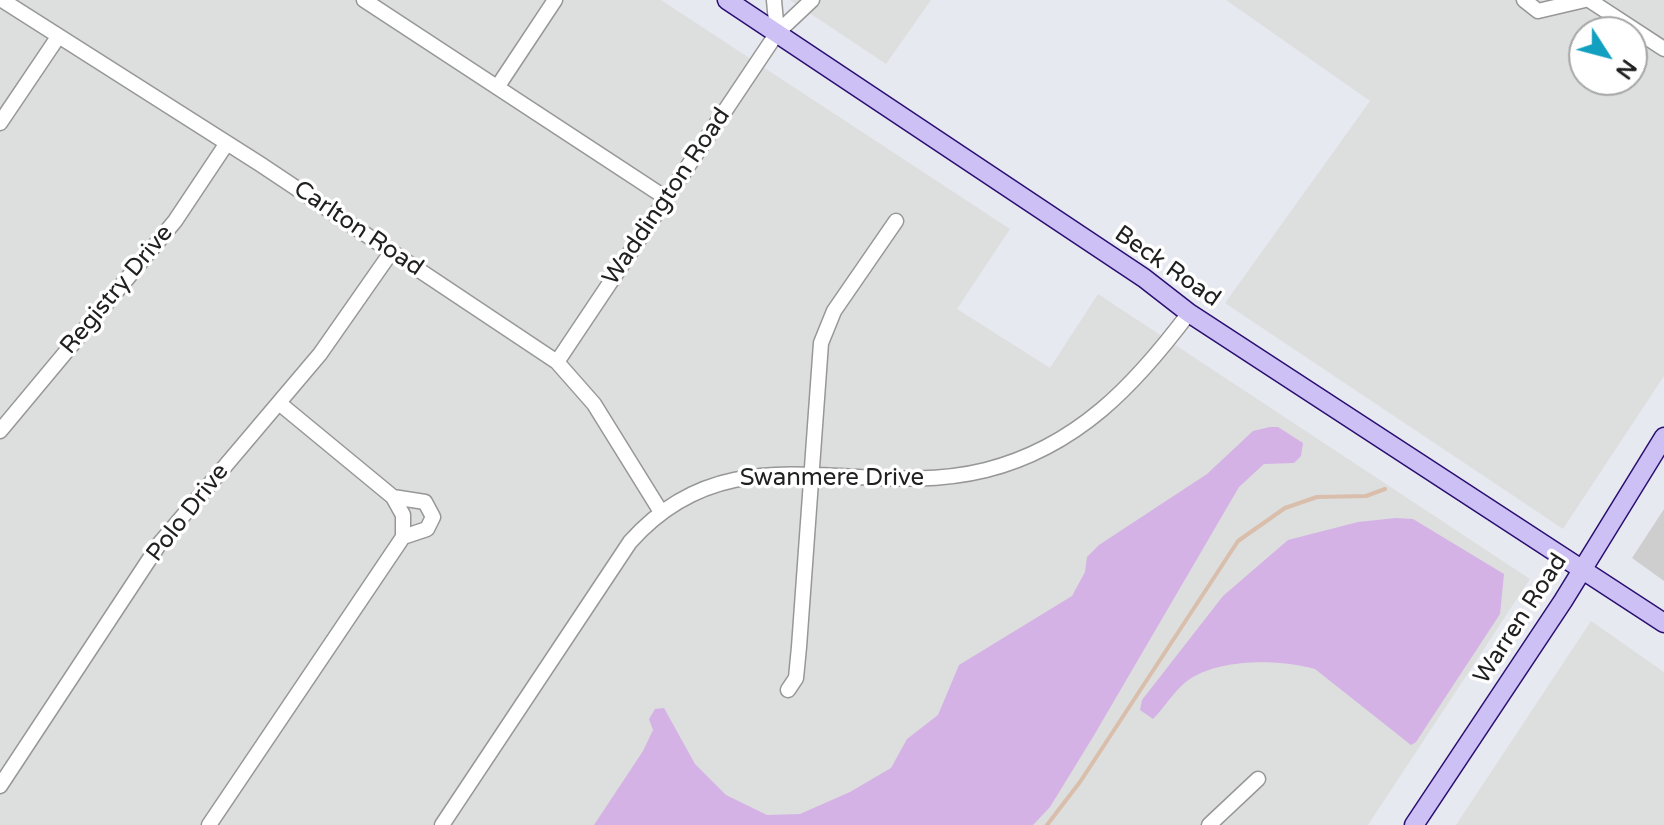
<!DOCTYPE html>
<html>
<head>
<meta charset="utf-8">
<style>
	body { margin:0 }
	#map { position:relative; width:1664px; height:825px; overflow:hidden; background:#e7e9f0; font-family:"Varela Round",sans-serif }
	canvas { display:block }
	.north { position:absolute; left:1568px; top:16px; width:80px; height:80px; box-sizing:border-box; background:#fff; border:2px solid #a6a6a6; border-radius:50%; rotate:126deg; font-size:22px; font-weight:700; line-height:32px; text-align:center; color:#202020 }
	.north::after { content:''; display:block; margin:auto; width:28px; height:36px; background:#11a0c0; clip-path:polygon(50% 0,100% 100%,50% 72%,0 100%) }
</style>
</head>
<body>
<div id="map">
<canvas width="1664" height="825"></canvas>
<div class="north">N</div>
</div>
<script>
const ctx = document.querySelector('canvas').getContext('2d');
ctx.lineJoin = 'round';
function fill(path, color) {
  ctx.fillStyle = color;
  ctx.fill(path, 'evenodd');
}
function stroke(path, color, width, dash) {
  ctx.strokeStyle = color;
  ctx.lineWidth = width;
  ctx.lineCap = dash ? 'butt' : 'round';
  ctx.setLineDash(dash || []);
  ctx.stroke(path);
}
function write(font, color, halo, rows, align = 'center') {
  ctx.font = font + ' "Varela Round",sans-serif';
  ctx.lineWidth = 7;
  ctx.setLineDash([]);
  ctx.textBaseline = 'middle';
  ctx.strokeStyle = halo;
  ctx.fillStyle = color;
  for (const [text, x, y, turn = 0] of rows) {
    ctx.save();
    ctx.translate(x, y);
    ctx.rotate((+turn || 0) * Math.PI / 180);
    ctx.textAlign = isNaN(turn) ? turn : align;
    if (halo) ctx.strokeText(text, 0, 0);
    ctx.fillText(text, 0, 0);
    ctx.restore();
  }
}
fill(new Path2D(`
	M0,0H661L1010,229L957,309L1050,368L1098,294L1530,579L1368,825H0Z
	M790,0H931L886,64Z
	M1226,0H1664V376L1563,529L1225,303L1370,101ZM1584,32H1632V80H1584Z
	M1591,621L1664,672V825H1456Z`), '#dddede');
fill(new Path2D(`
	M1664,509V581L1632,558Z`), '#cecece');
fill(new Path2D(`
	M1270,427H1278L1303,443L1301,456L1294,463L1264,464L1239,487L1093,737L1050,807L1033,825H594L643,751L653,730L649,719L655,709L664,708L695,764L726,795L767,815L800,814L850,792L891,768L907,739L938,715L959,665L1072,596L1085,572L1087,557L1099,545L1207,474L1253,431Z
	M1396,518L1413,519L1504,574L1500,614L1416,742L1411,745L1315,669C1278,659 1219,658 1187,681C1174,691 1165,707 1153,719L1140,710L1142,700L1223,596L1288,540L1358,522Z`), '#d5b2e5');
stroke(new Path2D(`
	M1047,825L1080,782L1238,541L1285,508L1317,497L1366,496L1385,489`), '#dabeac', 4);
const street = new Path2D(`
	M2,0L260,164L557,362L594,404L661,512
	M364,0L666,198
	M774,0L777,33
	M1524,0L1538,11L1585,0
	M1589,0L1664,49
	M498,86L555,0
	M0,123L58,37
	M557,362L777,33L812,0
	M0,431L175,221L227,143
	M393,497L403,515V537
	M788,690L796,678L799,647L821,343L834,311L896,221
	M0,786L160,543L320,354L392,251
	M209,825L403,537L427,529L433,517L425,502L393,497L279,403
	M442,825L630,542C733,426 858,502 986,470C1077,447 1135,385 1189,313
	M1209,825L1258,779`);
const secondary = new Path2D(`
	M727,0L1144,278L1189,313L1664,623
	M1414,825L1563,601L1664,437`);
stroke(street, '#979797', 17);
stroke(secondary, '#2a0e70', 21);
stroke(street, '#fff', 14);
stroke(secondary, '#ccc0f5', 18);
write('24px', '#202020', '#fff', [
	["Waddington Road",667,197,-56],
	["Carlton Road",358,229,34],
	["Beck Road",1167,267,35],
	["Registry Drive",117,290,-50],
	["Swanmere Drive",832,479],
	["Polo Drive",188,513,-52],
	["Warren Road",1521,619,-57]
]);
</script>
</body>
</html>
